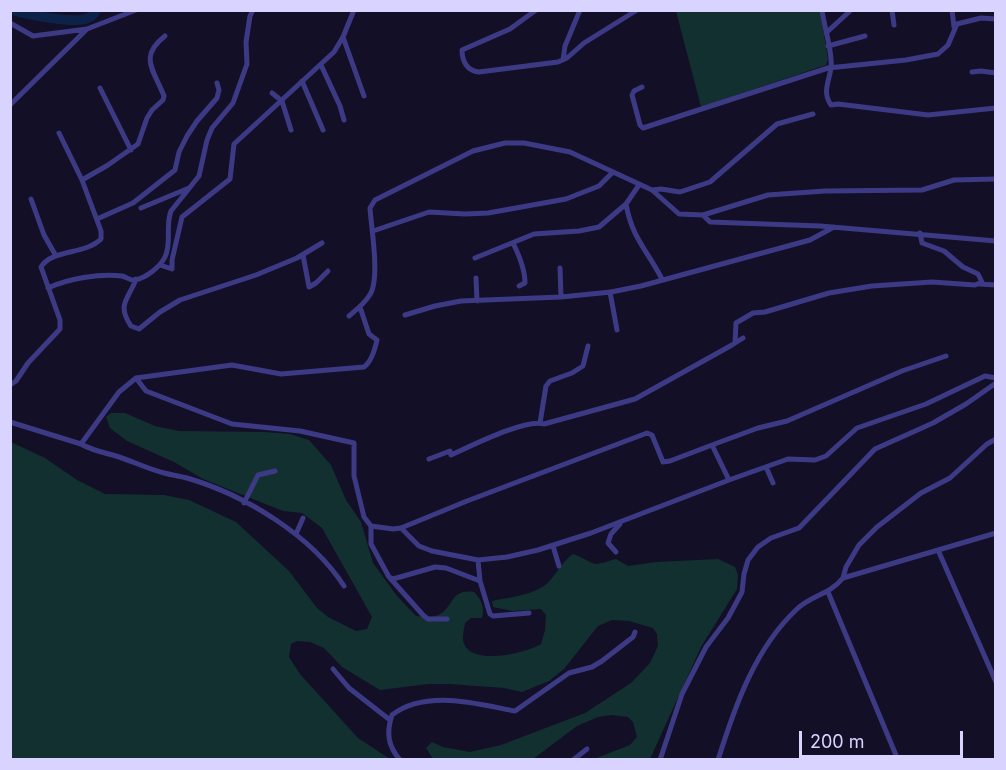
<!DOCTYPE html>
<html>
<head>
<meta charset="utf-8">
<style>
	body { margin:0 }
	#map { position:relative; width:1006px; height:770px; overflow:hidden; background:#130f26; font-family:Inter,sans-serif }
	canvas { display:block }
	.frame { position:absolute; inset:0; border:12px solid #d9d4ff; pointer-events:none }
	.scale { position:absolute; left:799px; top:731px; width:164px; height:27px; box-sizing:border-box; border:3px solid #d9d4ff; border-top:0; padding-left:8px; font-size:18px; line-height:21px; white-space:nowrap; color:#d9d4ff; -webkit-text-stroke:4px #130f26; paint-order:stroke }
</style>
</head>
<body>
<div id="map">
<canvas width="1006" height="770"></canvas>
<div class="frame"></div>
<div class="scale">200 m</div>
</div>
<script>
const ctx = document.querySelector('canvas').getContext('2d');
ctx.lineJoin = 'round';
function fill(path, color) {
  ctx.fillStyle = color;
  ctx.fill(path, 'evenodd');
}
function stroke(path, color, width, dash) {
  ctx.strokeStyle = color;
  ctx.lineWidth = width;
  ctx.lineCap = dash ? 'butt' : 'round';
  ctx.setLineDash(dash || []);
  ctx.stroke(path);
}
fill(new Path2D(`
	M676,11H820L828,59L826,65L701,107Z
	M111,413H125L155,426L179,431L265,432L290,434L309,440L331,465L346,500L361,522L373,563L397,596L416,616C422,616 430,618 436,616C454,610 449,588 474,592C481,599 485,607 482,618H471L465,623C464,631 461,638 465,646C476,665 526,653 541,644L545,630L546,615L541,609L512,611L493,607L492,601C509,597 529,596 544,586C555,578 561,562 573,554C580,556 592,564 596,564C602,564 610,560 616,559L628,566L657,562L718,559L735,567L738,575L737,589L701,647L650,759H594L630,745L637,737L633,722L628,717L611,715L598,717L577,726L533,759H433L426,748L432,742L443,747L470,752L501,745L585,713L631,683L650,663L658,646L657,634L653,628L629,621L612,620L598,626L564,669L549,681L522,692L504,688L450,684H428L380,690L342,667L324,648L310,642L297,641L291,644L289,657L300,674L358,738L390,759L11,760V442L45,458L77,480L105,494L164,495L189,500L236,522L289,571L317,608L328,617L356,631L367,629L372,617L322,528L302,513L283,511L203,479L174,462L127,441L110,428L106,417Z`), '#12302f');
stroke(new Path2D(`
	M13,10C28,15 71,23 85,19C91,18 94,15 96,10`), '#0c2248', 10);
stroke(new Path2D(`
	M536,10L510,29L462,50C462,61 467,71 479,72L558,62L567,58L584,43L637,10
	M822,10C824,27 833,52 831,68C829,82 822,92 831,105L838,104L928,115L996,108
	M892,10L894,25
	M952,10L954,27
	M10,23L33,36L87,29
	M826,33L851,10
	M343,37L364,96
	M828,46L865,36
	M563,60L565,46L580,10
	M321,65L340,106L344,120
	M972,72L981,71L996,73
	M302,81L323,130
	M642,87L634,91L632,95L640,125L643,128L828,68L906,60L938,54L948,45L957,24L981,18L996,19
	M100,88L131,150
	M272,93L282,101L291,130
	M10,105L87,29L136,10
	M82,180L108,165L138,144L147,118L152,110L163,100L164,96C154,70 138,57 165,36
	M639,185L626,204C632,238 647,250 662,279
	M652,190L679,214L703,215L768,195L825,191L922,190L954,180L996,179
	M31,199L44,235L56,256
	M141,208L189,188
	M703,215L710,222L820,226L996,241
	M97,219L133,203L175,170L179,152L187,136L197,121L217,98L219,90L217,83
	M373,231L429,212L465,214L488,213L566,199L599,186L612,173
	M513,243C519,255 525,269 525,283L519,286
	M303,255L309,287L316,283L328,271
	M475,258L534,234L579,231L599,227L626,204
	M160,265L172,269V260L182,217L230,179L234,144L334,52L343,37L354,10
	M560,268L561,297
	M476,278L477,301
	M136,279C129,299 116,304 131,326L139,329L160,312L180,300L256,275L297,258L322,243
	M979,284L996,285
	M48,288C67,279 100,273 122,276C127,277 130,281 135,280C146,278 160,267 165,257C172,243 165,226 171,211L199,176L207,140L212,128L233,103L247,64L246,42L250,16L253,10
	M610,292L617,330
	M405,315L435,306L461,301L561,297L611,292L641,286L810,240L834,227
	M349,316C356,310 364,304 369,296C381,281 371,227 370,208L375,200L473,151L505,143H524L570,152L652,190L661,189L680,192L710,182L777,124L813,114
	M735,343L743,338
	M136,378L146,391L232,424L300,431L354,443V476L364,517L371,526V544L389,577L393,579L435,567L446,568L480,581
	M10,385L16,381L28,363L60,329V320L41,267C52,249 85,255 101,239V231L82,180L59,133
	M10,422L81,444L119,392L136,378L232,365L281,374L364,367C371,362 375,349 377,340L369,334L360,307
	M540,423L546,386L550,381L572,373L583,366L588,346
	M81,444C91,450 105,453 116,456C132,461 148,469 164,473C172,475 179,476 187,478C245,495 311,535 344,586
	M712,445L758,428L787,421L902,371L946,356
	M429,459L450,451L451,455C469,447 526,418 544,424L635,399L732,345L735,343L736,323L753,313L765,312L829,293L872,286L932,282L975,285L982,282L978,274L963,267L944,251L922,243L920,233
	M766,467L773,483
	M244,503L258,475L275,471
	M371,526L393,529L401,528L467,501L647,433L652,435L663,462L670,461L712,445L729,480L788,459L815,460L826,456L857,428L926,404L985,376L996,378
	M401,528L419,546L432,551L478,560L507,557L538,550L591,533L729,480
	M296,534L303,518
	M553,546L559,566
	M938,550L996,682
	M616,552L608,543L611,534L620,524
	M478,560L480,581L490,614L493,616L529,613
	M390,578L423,615L428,619H447
	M843,578L846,567L859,545L877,527L921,493L950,478L987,444L996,439
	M828,592L898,760
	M333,669L349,688L390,720
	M400,760C388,746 386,733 392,715C426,689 477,704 515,711L569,673L592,667L602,661L633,637L635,632
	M573,760L587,749
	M660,760L682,694L706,647L728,618L742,592L744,574L748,560L758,547L771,538L799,528L875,449L933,423L966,404L996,383
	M718,760C735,706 755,648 797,609C812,595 829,595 843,578L996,533`), '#3d3a85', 5);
</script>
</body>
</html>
